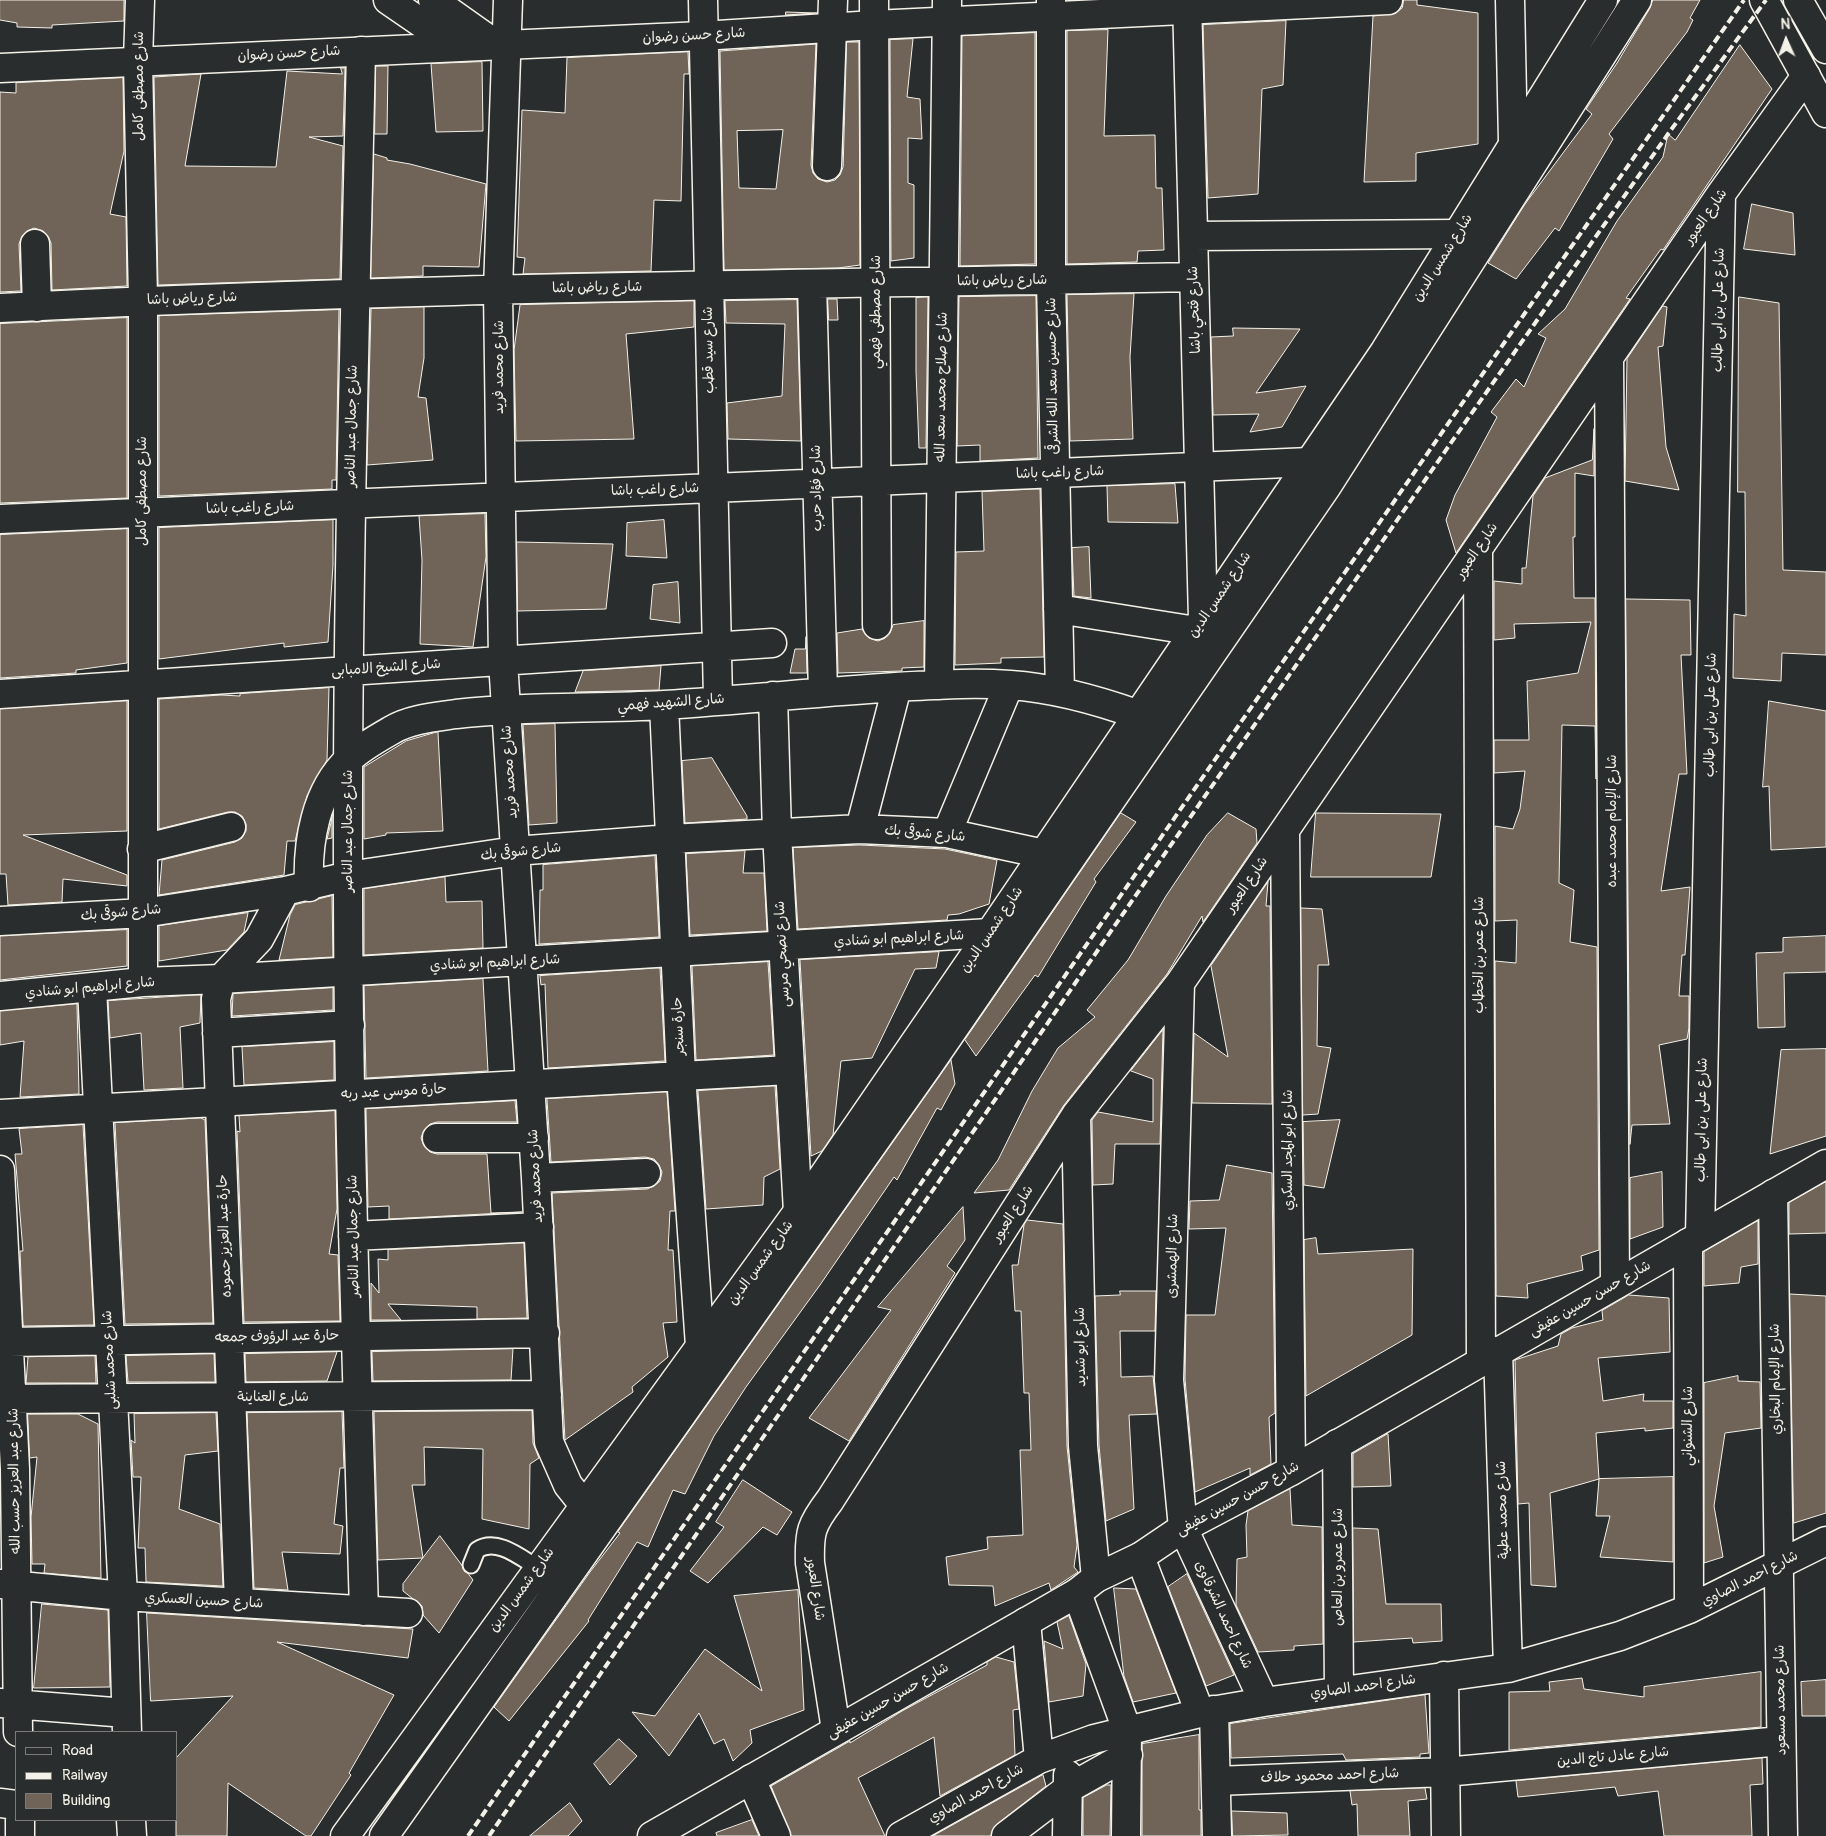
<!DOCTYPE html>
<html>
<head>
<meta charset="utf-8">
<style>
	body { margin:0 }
	#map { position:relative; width:1826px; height:1836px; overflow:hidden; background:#2a2d2e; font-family:Pangolin,sans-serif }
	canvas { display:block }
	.legend { position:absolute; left:15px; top:1731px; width:162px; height:90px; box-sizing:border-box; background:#2a2d2e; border:1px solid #7b7b78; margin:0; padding:6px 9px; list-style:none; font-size:15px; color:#f4f1e8 }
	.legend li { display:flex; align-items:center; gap:10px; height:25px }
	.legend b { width:25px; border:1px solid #7b7b78 }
	.north { position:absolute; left:1761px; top:15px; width:50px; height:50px; -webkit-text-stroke:4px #2a2d2e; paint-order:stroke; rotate:358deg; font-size:14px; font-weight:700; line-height:20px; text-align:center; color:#f4f1e8 }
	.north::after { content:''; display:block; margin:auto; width:18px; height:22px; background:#f4f1e8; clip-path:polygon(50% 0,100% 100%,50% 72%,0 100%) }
</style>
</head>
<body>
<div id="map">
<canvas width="1826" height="1836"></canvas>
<ul class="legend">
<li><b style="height:6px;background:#2a2d2e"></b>Road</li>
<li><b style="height:6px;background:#f4f1e8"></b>Railway</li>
<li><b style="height:14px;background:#706357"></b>Building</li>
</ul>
<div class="north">N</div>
</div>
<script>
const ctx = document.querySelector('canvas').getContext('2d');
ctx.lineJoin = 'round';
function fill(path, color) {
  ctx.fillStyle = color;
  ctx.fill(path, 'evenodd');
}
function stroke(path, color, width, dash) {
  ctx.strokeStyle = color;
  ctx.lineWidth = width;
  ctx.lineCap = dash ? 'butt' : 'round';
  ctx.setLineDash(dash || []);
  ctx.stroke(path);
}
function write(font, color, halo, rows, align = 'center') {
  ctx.font = font + ' Pangolin,"Playpen Sans Arabic",sans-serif';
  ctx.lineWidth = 4.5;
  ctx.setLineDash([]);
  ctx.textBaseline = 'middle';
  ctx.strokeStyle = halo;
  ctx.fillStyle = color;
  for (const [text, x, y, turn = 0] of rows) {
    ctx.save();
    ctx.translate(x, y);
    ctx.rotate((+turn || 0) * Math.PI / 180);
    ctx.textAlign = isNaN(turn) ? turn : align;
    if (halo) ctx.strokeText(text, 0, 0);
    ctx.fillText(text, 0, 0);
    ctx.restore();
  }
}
const building = new Path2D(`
	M0,0H124V21L52,25V28L17,27V23L0,20Z
	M1404,0H1417V5L1478,13V144L1416,153V181L1364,182L1373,16L1396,13L1402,8Z
	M1653,0H1700L1690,18L1693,20L1687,32L1609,134L1613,139L1559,231L1555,228L1516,279L1488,263L1525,204L1592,114L1586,109L1617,63L1650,8Z
	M786,12L817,13L786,15Z
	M1286,21L1283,85L1262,89L1258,194L1208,198L1203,25Z
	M1108,30L1104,136L1155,135L1156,188H1162L1164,250L1138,251L1137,262L1067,264V31Z
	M1035,33V264L960,266L962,36Z
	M913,39L907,97L920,99L922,139L908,138V183L914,185V258L891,261L890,40Z
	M847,42H859L860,265L838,268L724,270L720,51L816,44L811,165L813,173L818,179L827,182L835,180L840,175L843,167ZM783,130L776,189L739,188L737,131Z
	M1740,45L1772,89L1663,250L1661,249L1626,298L1630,299L1456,553L1446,520L1455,495L1497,417L1491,412L1516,379L1524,387L1546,338L1538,334L1565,309L1617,221L1663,157L1668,134L1675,140Z
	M688,52L689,74H684L681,201L654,200L651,271L523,274L525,258L517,257L522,110L565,113L567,58Z
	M482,62L483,131L436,132L431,64Z
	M376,66H388L387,134H375Z
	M341,68H345L343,136L309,137L343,146L340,279L158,285L154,77L201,74L185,166L276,167L287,71L342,74Z
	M123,78L124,151L110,214L126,217L127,286L52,290L51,243L48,236L43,231L34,228L27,231L22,236L19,244L21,291L0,292V92L16,93V83Z
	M374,154L387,158V160L410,164L486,184L479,267L423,266V276L371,278Z
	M1752,204L1793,213L1795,255L1744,249Z
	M1134,294L1130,357L1133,439L1070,441L1067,295Z
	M1036,296L1038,458L980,461V445L957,446L959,297Z
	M928,297L926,448H919L916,371V298Z
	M1739,297L1779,303L1783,570L1826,572V655L1782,653L1781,681L1733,678L1734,614L1746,616L1745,492H1738Z
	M828,299H837L838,320H829Z
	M797,300L801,441L728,439L727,403L782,396L785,324L726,323L725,301Z
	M694,301V327L626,334L634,439L516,441L514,350L520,305Z
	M1663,306L1667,307L1663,346L1658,347L1666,447L1679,490L1625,481L1627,359Z
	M424,307V358L418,397L426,398L433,460L367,465L371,309Z
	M339,310L336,480H332V489L159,496V316Z
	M127,318V498L0,503V324Z
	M1233,328L1300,329L1256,393L1306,386L1282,427L1250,432L1259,414L1213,415L1211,337L1233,336Z
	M1594,429V476L1575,473V537H1573L1574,598H1595L1596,779L1595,726L1562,725L1559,883L1574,890L1570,942L1597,947L1599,1250L1581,1256L1583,1270L1527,1284L1528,1298L1496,1296L1495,961L1516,963L1517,920L1495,921V826L1513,829L1520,809L1525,771L1494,773V740H1529L1527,681L1578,673L1591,622L1514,624L1515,638L1494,640V581L1522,584V568H1526L1533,496L1545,478L1592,460Z
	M1175,484L1178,523L1108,522L1107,486Z
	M1040,489L1044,657L1001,658V663L955,665L956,552L984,551L982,492Z
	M485,514L486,557L473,647L420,644L422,560L419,516Z
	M333,520V565L328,642L284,647V643L159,659V528Z
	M664,520L667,558L626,556L627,523Z
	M127,529V663L76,670V673L0,678V535Z
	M517,542L613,544L606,609L518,611Z
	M1089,547L1091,598L1074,596L1072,548Z
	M678,582L680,623L650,619L653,585Z
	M1626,599L1690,600L1691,655H1681L1687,774H1679L1661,891L1690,887L1685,955H1682L1679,996H1689V1028L1687,1039L1659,1045L1670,1124L1632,1125L1630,1144Z
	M924,621V667L902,668V671L838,673L837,633L862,629L869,638L878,641L885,638L890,633L893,625Z
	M806,637L807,673H790L795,649H805Z
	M661,666L659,690L575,692L583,671Z
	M329,688L327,760L307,796L295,841H287L284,875L159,895L162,860L235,842L242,838L246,831V824L242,816L235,812H228L159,829V699L221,695L240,696V694Z
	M127,701V831L23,835L127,875V886L63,879L62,902L8,905L6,874H0V709Z
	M1769,701L1826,711V847L1771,850L1769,786L1763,787Z
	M555,724L557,823L529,825L523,725Z
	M438,732L443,831L386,833V835L364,839V767L406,741Z
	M712,758L747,816V819L685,823L682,761Z
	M1121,813L1136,822L1094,879L1096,882L1038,977L1035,975L976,1056L965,1040Z
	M1228,813L1256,829L1257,843L1203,922L1202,916L1167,974L1064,1105L1009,1190L974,1193L998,1160L1032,1091L1058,1048L1095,1017L1087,1010L1128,960L1166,896L1207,835Z
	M1316,813L1441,814L1431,877H1311Z
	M332,817V838L327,839L331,823Z
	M860,845L945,849L997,860L989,904L959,914L948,915L947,920L798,929L793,848Z
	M745,851L743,873H764L767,931L690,935L686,854Z
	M655,856L659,937L539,944L540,890H543V865Z
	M445,877L446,902L482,901L483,948L364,955V889Z
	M1268,882L1266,906H1270L1272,1104L1192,1103L1194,1033L1228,1057L1211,966Z
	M332,896L333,957L279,960L290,915L295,905Z
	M1301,908L1322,909L1329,965H1318L1317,1046L1331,1048L1318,1114L1303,1115Z
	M248,913L244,932L227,950L159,961V926Z
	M127,930V966L0,980V936Z
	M1826,936V972L1784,973L1785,1027L1758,1028L1756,953L1783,952V938Z
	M939,952L936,968L915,969L872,1058L841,1061L833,1135L822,1151L811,1156L800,960Z
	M768,962L774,1055L696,1060L692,966Z
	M660,968L665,1061L548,1068L545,984L541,985L540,976Z
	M483,979L488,1071L366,1078L364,986Z
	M333,988V1010L232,1016L233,994Z
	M201,995L200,1023L180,1027L183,1088L144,1090L141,1033L110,1038L108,1001Z
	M77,1004L79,1094L20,1097L24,1041L0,1045V1011Z
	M1163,1030L1160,1144H1115L1113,1184L1093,1185L1092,1120L1098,1112L1153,1122V1079L1131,1071Z
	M334,1042V1080L244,1085L242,1047Z
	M1826,1049V1136L1770,1154L1781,1050Z
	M951,1060L955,1084L941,1110L937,1108L897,1180L894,1177L820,1285L746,1387L714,1436L685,1494L673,1490L648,1547L637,1542L588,1620L589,1621L509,1721L494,1707L590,1572L620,1533L618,1532Z
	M775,1086L780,1169L764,1177L763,1205L706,1209L698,1091Z
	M667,1092L675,1211H670L668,1250H673L677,1322L663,1323L668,1357L632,1387L633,1392L565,1440L552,1193L647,1189L654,1186L660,1181L662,1172L659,1165L654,1159L645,1157L551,1162L547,1099Z
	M515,1101L517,1122H437L430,1124L424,1130L421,1138L424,1146L430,1152L437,1154H487L491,1213L522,1212L389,1219V1206L368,1207L366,1109Z
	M335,1111L337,1209L329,1254L338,1255L340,1321L244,1322L237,1131L240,1132L239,1116Z
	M201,1118L205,1120L213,1323L125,1324L115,1123Z
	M1340,1120L1324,1188L1304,1185L1303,1122Z
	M83,1125L94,1325L23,1326L20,1251H23L15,1154H22L19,1129Z
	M1227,1165L1272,1173L1275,1413L1269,1417L1271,1464L1250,1475V1468L1195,1492L1185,1379L1186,1315H1215L1226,1228L1189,1229L1190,1201L1219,1200Z
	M1662,1172L1663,1227L1630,1239V1178Z
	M1826,1182V1233L1789,1234V1203Z
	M963,1207L965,1240L947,1266L955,1273L849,1441L809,1418L891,1310L878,1307Z
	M1027,1220L1063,1224L1067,1446L1077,1545L1074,1567L1078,1572L1051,1590L1049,1583L995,1606L993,1586L949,1585L946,1557L988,1549L987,1537L1023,1535L1020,1450H1031L1029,1393H1024L1021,1311H1015L1012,1265H1018L1024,1225Z
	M1758,1221V1264L1741,1267L1739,1283L1704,1286V1252Z
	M1316,1238L1318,1254L1413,1249L1412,1335L1306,1396L1304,1240Z
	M524,1243L527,1318L477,1319V1307L388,1304L401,1320H371V1283L379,1293L378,1259L388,1260V1250Z
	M1120,1291H1156L1155,1331H1120L1121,1377L1153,1376L1157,1414L1129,1415L1134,1509L1106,1521L1099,1445L1095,1296L1120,1295Z
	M1790,1294L1826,1296V1513L1794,1523Z
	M1629,1295L1669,1298L1670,1352L1598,1358L1603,1401L1644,1394L1643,1401H1673V1428L1645,1431V1428L1596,1433L1599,1479L1550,1493L1556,1587L1531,1585L1529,1503L1518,1504L1515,1360L1558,1346L1561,1334L1572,1328L1603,1320L1602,1311Z
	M513,1349L511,1380L373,1381L372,1352Z
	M337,1352L327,1381L246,1382L245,1354Z
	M214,1354L215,1382H128L126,1356Z
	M95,1356L96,1383H26L28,1357Z
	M1738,1376V1381L1760,1382L1761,1428L1725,1433L1714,1506L1723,1557L1704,1563V1383Z
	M532,1411L533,1443L539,1458L530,1464L529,1529L482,1519L483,1449L424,1447L425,1485H412L423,1558L378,1560L374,1412Z
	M342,1412L344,1468H340L334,1524L343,1526L340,1554L282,1552L288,1590L254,1588L247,1413Z
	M216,1413L218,1451L185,1455L179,1509L220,1524L223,1586L146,1582L145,1548H138L141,1477H133L131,1440L135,1443L134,1414Z
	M28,1414H78L98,1424L101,1578L44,1573L45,1564H32L31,1517L37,1457L30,1458Z
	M1388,1434L1391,1486L1353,1487V1454Z
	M1673,1477V1562L1600,1557L1610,1516H1596L1599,1479Z
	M743,1480L792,1512L777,1535L763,1527L708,1583L690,1571L724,1527L716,1522Z
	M1290,1489L1292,1525L1322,1527L1323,1644L1294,1646V1650L1258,1652L1236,1605L1237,1559L1247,1557L1246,1525L1248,1511Z
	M1353,1528L1378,1529L1386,1604H1441L1442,1641L1413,1643L1412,1638L1354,1642Z
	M440,1536L473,1580L439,1633L423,1615L422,1606L403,1591V1584Z
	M1187,1574L1234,1675L1206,1686L1168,1587Z
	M1114,1588L1136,1589L1176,1693L1133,1702L1124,1676Z
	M798,1590L804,1710L750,1730L752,1743L733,1761L724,1739L714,1744L699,1713L669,1756L632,1712L655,1716L705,1649L762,1691L734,1596Z
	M42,1604L108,1610L110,1687L34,1688Z
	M147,1613L413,1629L408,1658L277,1642L394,1695L349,1773L351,1775L311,1836H306L228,1783L227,1836H176V1758L233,1696L151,1701Z
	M1069,1616L1086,1664L1083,1696L1049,1702L1044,1641L1063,1649L1057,1622Z
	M996,1657L1014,1662L1019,1709L1013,1710L1015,1755L940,1796L934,1737L858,1778L885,1836H791L771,1786L850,1741V1743L902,1711L987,1665V1662Z
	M1761,1672V1727L1509,1750V1692L1550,1691L1549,1682L1582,1678L1584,1689L1644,1697V1687Z
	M1826,1680V1716H1802L1801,1682Z
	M1425,1695L1429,1753L1420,1754V1757L1346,1760L1343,1754L1231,1758L1230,1724Z
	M1199,1735V1810H1201V1836H1142V1744Z
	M619,1739L637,1756L610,1785L594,1764Z
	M1762,1758L1763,1784L1750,1785L1752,1836H1664L1658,1791L1618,1796L1615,1787L1518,1797L1516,1781Z
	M1043,1775L1046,1786L997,1824L991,1836H933Z
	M1107,1785H1111L1110,1836H1083V1798Z
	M1425,1788L1427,1799L1408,1801L1410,1836H1358L1357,1804L1352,1805L1350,1791Z
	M570,1803L582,1821L568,1836H530Z
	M1232,1811L1287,1813L1288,1835L1233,1836Z
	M752,1820L759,1836H717L716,1833Z`);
fill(building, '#706357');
stroke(building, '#f4f1e8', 1);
const lane = new Path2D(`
	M471,1565L477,1550C497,1537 521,1558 538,1568`);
const street = new Path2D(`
	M140,0L138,61L143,300V982
	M388,0L455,46
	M433,0L495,44
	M508,0L498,290L503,661L536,1178L549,1442L568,1485L584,1505L602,1522
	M703,0L718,700
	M874,0L877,625
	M1051,0V280L1060,692
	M1187,0L1203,619
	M1510,0L1513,142
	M361,51C355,325 347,600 348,874C348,1120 357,1366 364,1611
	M827,166L833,0
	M1193,236L1458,234
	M35,244L37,307
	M812,284L823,692
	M0,308C398,287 796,285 1194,277
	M1609,358L1615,1285
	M0,519L1310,462
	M1478,549L1481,1362
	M1058,609L1196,631
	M939,685L947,0
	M0,694L772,643
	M773,696L777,833L798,1212
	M664,705L681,1075L700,1346
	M860,829L897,687
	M1285,830L1291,1471
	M947,833L1009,685
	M142,849L231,827
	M309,887C307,843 315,791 349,759C360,748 378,738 392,730C410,719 436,717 456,714C525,706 595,709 664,705C742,700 819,692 896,687C934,685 972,682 1010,685C1054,688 1097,700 1139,715
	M0,921L143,913L285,891L348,876L515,851L670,839L860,829L947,833L1044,854
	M1180,983L1169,1380L1183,1528L1264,1702
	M92,988L123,1596L127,1732
	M0,996L143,982L221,979L990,933
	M217,1033L350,1025
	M0,1114L789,1070
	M1076,1115L1083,1446L1096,1578
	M437,1138H534
	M0,1170L15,1469L18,1732
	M536,1178L646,1173
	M1773,1194L1783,1836
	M353,1236L539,1227
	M1700,1236L1721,194
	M1688,1243L1689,1609
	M10,1342L545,1333
	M1498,1351L1508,1668
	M0,1399L547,1395
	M1337,1444L1339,1691
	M1140,1557L1200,1713
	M0,1584L123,1596L408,1613
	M1077,1593L1127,1730L1126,1836
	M239,1603L216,999L221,979L259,939L285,891
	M1026,1622L1039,1759
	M1444,1676L1446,1836
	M0,1703L126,1713
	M1214,1710L1217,1836
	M836,1730L810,1563C809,1532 811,1525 830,1500L1076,1115L1180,983L1721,194L1806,76
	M751,1779L776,1836
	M1216,1781L1445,1772L1781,1741
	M0,1803L16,1805
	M20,1820V1836
	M131,1820L132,1836
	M901,1836L1039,1759L1094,1739L1200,1713L1264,1702L1508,1668L1620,1636L1689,1609L1826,1541
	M1006,1836L1069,1788L1128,1755
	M1067,1836L1068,1775`);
const secondary = new Path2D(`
	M1764,0L1826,113
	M1798,0L1826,49
	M0,68L702,36L874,25L1388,0
	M345,1836L815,1188L990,933L1385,351L1603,0
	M384,1836L928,1066L1327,486L1637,0
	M652,1836L1077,1593L1096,1578L1140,1557L1183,1528L1291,1471L1826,1164`);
stroke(lane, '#f4f1e8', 19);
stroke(street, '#f4f1e8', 31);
stroke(secondary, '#f4f1e8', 31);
stroke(lane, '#2a2d2e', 15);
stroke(street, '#2a2d2e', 28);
stroke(secondary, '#2a2d2e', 28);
stroke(new Path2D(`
	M468,1836L1511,333L1744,0
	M489,1836L1111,931L1469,417L1668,134L1766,0`), '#f4f1e8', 4, [8, 4]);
write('14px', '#f4f1e8', '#2a2d2e', [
	["شارع حسن رضوان",694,36,-3],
	["شارع حسن رضوان",289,54,-3],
	["شارع مصطفى كامل",139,86,-90],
	["شارع العبور",1706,217,-55],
	["شارع شمس الدين",1443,258,-58],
	["شارع رياض باشا",1002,281,-1],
	["شارع رياض باشا",597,288,-1],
	["شارع رياض باشا",192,299,-2],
	["شارع فتحي باشا",1195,310,-92],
	["شارع على بن ابى طالب",1719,310,-89],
	["شارع مصطفى فهمي",876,312,-90],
	["شارع سيد قطب",709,350,-91],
	["شارع محمد فريد",499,367,-90],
	["شارع حسين سعد الله الشرقى",1053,376,-91],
	["شارع صلاح محمد سعد الله",942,387,-89],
	["شارع جمال عبد الناصر",352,426,-89],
	["شارع راغب باشا",1060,473,-2],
	["شارع فؤاد حرب",817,488,-91],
	["شارع راغب باشا",655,490,-2],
	["شارع مصطفى كامل",142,491,-90],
	["شارع راغب باشا",250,508,-2],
	["شارع العبور",1477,551,-56],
	["شارع شمس الدين",1220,595,-56],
	["شارع الشيخ الامبابى",386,668,-4],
	["شارع الشهيد فهمي",671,703,-4],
	["شارع على بن ابى طالب",1711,715,-89],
	["شارع محمد فريد",510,772,-94],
	["شارع الإمام محمد عبده",1612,821,-90],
	["شارع جمال عبد الناصر",348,831,-90],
	["شارع شوقى بك",925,834,5],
	["شارع شوقى بك",521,852,-6],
	["شارع العبور",1247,885,-56],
	["شارع شوقى بك",121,913,-5],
	["شارع شمس الدين",992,930,-56],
	["شارع ابراهيم ابو شنادي",899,939,-3],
	["شارع نصحي مرسى",783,954,-93],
	["شارع عمر بن الخطاب",1479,955,-90],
	["شارع ابراهيم ابو شنادي",495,963,-3],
	["شارع ابراهيم ابو شنادي",90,988,-5],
	["حارة سنجر",679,1026,-93],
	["حارة موسى عبد ربه",394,1092,-3],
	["شارع على بن ابى طالب",1702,1120,-89],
	["شارع ابو المجد السكري",1288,1150,-90],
	["شارع محمد فريد",536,1176,-93],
	["شارع العبور",1013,1214,-57],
	["حارة عبد العزيز حموده",225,1236,-92],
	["شارع جمال عبد الناصر",354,1236,-91],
	["شارع الهمشرى",1173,1256,-89],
	["شارع شمس الدين",761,1263,-54],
	["شارع حسن حسين عفيفى",1590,1299,-30],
	["حارة عبد الرؤوف جمعه",277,1337,-1],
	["شارع ابو شديد",1081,1347,-91],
	["شارع محمد شلبى",110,1360,-93],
	["شارع الإمام البخاري",1776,1379,-91],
	["شارع العناينة",273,1397],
	["شارع الشنواني",1688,1426,-90],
	["شارع عبد العزيز حسب الله",15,1481,-91],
	["شارع حسن حسين عفيفى",1238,1499,-29],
	["شارع محمد عطية",1503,1510,-92],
	["شارع عمرو بن العاص",1338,1567,-90],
	["شارع احمد الصاوي",1750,1579,-27],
	["شارع العبور",815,1589,82],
	["شارع شمس الدين",522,1590,-54],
	["شارع حسين العسكري",204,1601,3],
	["شارع احمد الشرقاوى",1223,1615,65],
	["شارع احمد الصاوي",1363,1687,-8],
	["شارع محمد مسعود",1781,1700,-91],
	["شارع حسن حسين عفيفى",888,1701,-30],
	["شارع عادل تاج الدين",1613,1757,-5],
	["شارع احمد محمود حلاف",1330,1776,-2],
	["شارع احمد الصاوي",976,1794,-29]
]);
</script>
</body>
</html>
